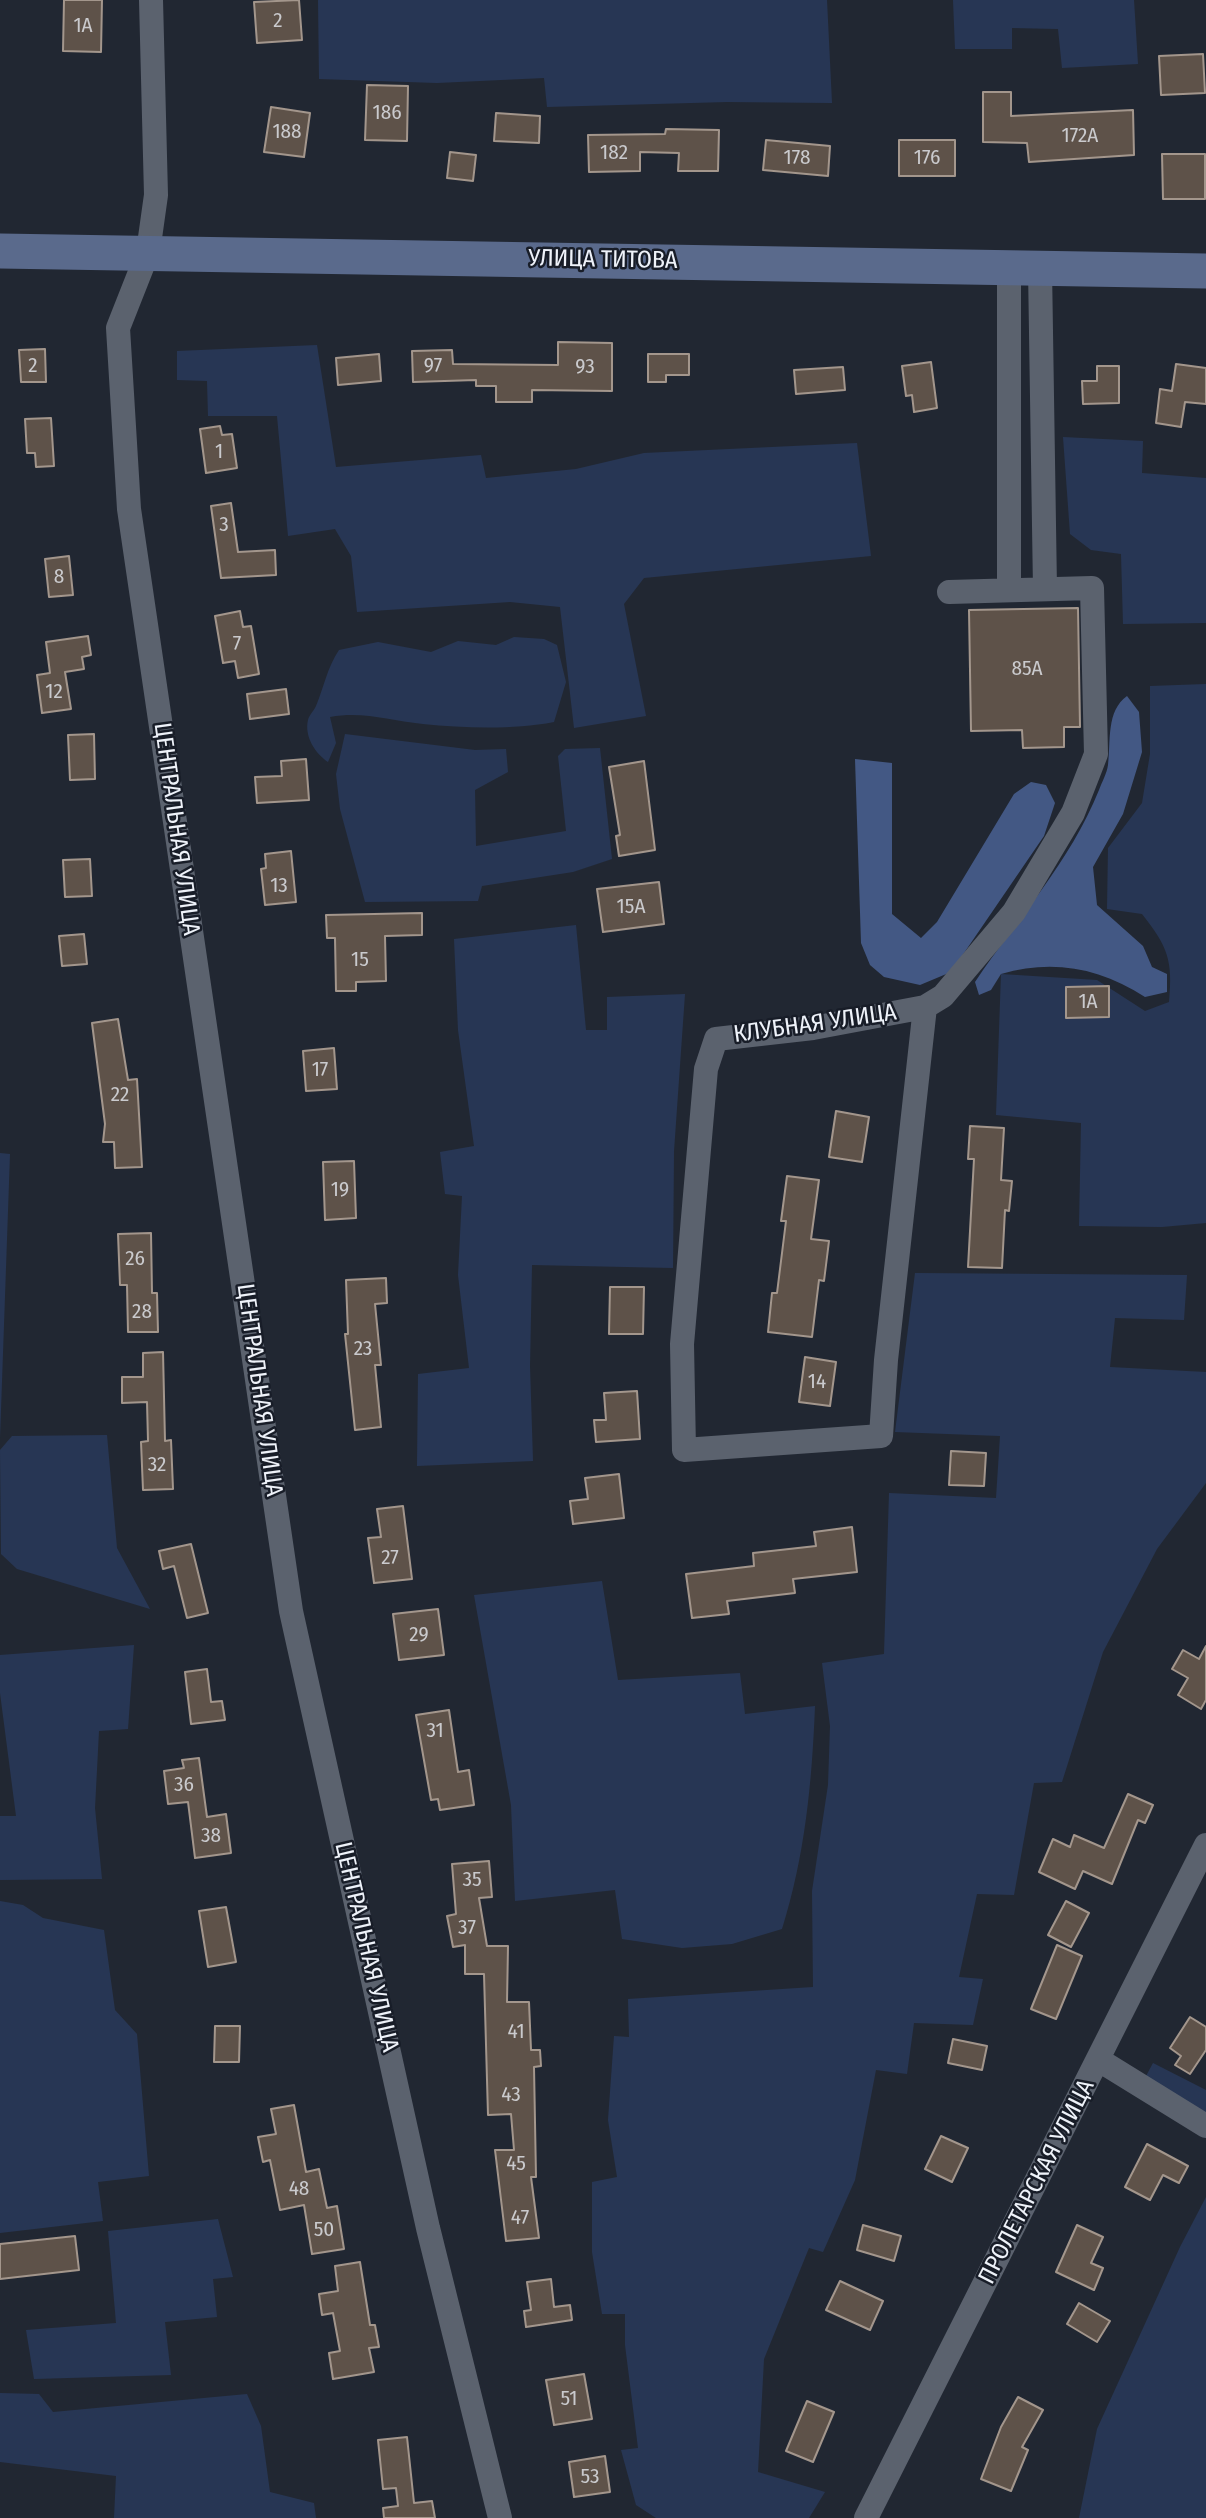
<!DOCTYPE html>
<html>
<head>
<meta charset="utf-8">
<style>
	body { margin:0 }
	canvas { display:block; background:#212732 }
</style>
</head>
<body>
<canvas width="1206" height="2518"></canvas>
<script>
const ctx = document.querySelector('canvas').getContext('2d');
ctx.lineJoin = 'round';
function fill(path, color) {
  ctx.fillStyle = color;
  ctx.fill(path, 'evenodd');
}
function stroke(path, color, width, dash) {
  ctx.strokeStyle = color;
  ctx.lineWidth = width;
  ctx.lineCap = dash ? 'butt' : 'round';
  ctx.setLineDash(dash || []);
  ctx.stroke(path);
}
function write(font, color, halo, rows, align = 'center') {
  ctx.font = font + ' "Fira Sans Condensed",sans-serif';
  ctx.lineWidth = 5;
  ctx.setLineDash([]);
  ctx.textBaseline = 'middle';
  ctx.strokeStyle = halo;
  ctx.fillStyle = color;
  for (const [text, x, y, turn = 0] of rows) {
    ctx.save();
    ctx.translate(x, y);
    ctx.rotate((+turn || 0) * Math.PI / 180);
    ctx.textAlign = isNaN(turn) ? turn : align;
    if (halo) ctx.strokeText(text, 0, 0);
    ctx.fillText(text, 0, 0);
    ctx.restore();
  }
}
fill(new Path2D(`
	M318,0H827L832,103L727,102L547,107L544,78L437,83L319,79Z
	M953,0H1134L1138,64L1062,68L1058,29L1012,28V49H955Z
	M317,345L336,467L481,455L486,478L576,469L644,453L857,443L871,556L644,578L624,604L646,716L574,728L560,607L510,602L357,612L351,556L335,529L288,536L277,416H208L207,381L177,380V351Z
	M1063,437L1143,441L1142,473L1206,478V623L1123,624L1121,554L1091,550L1070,534Z
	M514,637L544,639L557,645L566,682L554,722C512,730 465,728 423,724C389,721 365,711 330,717L336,743L328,762C316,754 304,737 308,720C309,715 314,711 316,706C324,687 327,668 339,650L378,642L431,652L458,641L496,645Z
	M1206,684V1223L1162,1227L1079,1226L1081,1123L996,1115L1001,974L1097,980L1145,1011L1169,1002C1173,960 1168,947 1142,914L1107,909L1108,848L1142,803L1150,754V686Z
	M345,734L475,750L506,749L508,772L475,790L476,846L566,831L558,756L565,749L600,748L612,859L573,872L482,886L478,901L365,902L340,809L336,774Z
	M576,925L586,1030H607V997L685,994L674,1151L673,1268L532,1265L530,1366L533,1461L417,1466L418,1374L469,1368L458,1275L462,1196L445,1194L440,1152L474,1146L458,1030L454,939Z
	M0,1153L10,1154L0,1438Z
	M915,1273L1187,1275L1184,1320L1115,1318L1110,1367L1206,1372V1483L1157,1549L1103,1652L1062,1782L1034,1783L1014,1895L977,1894L959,1977L983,1979L973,2025L914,2023L907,2074L876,2070L855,2180L823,2252L809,2248L764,2359L758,2472L825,2492L809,2518H656L636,2505L621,2450L638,2448L625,2345V2314H602L592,2252V2182L617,2177L608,2120L614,2036L629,2037L628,1999L813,1987L812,1891L828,1785L830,1726L822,1663L884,1654L889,1493L996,1498L1000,1436L895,1432Z
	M107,1435L117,1548L150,1609L17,1569L1,1554L0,1450L12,1436Z
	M602,1581L618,1680L740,1673L745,1714L815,1706C812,1782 805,1856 782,1929L732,1944L682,1948L622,1939L615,1890L515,1901L511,1805L474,1595Z
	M134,1645L128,1729L99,1731L95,1808L102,1879L0,1880V1816H16L0,1693V1655Z
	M0,1901L23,1905L43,1918L104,1930L115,2010L137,2034L149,2176L98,2182L103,2221L0,2233Z
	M1153,2063L1206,2090V2114L1146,2076Z
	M1206,2197V2518H1079L1097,2429L1180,2247Z
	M218,2219L233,2277L213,2279L217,2317L165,2322L171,2375L34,2379L26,2330L116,2323L108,2231Z
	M0,2393L39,2394L53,2412L247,2394L261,2426L270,2492L314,2503L316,2518H114L116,2476L0,2462Z`), '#273654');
fill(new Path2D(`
	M1127,696L1139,712L1142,752L1123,814L1093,867L1097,905L1143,946L1152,967L1167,974V992L1145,997C1100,968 1053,959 1001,974L991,990L979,995L975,982C1018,918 1070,862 1099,790C1102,782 1107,773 1108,765C1111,741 1106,711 1127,696Z
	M855,759L892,763V914L921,938L937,922L1014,794L1031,782L1046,785L1055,803L1044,836L951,972L920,985L884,977L870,965L861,943Z`), '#435884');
const building = new Path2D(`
	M64,0H102L101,52L63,51Z
	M299,0L302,40L257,43L254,2Z
	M1203,54L1205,93L1161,95L1159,56Z
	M367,85L408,86L407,141L365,140Z
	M983,92H1011V116L1133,110L1134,155L1029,162L1027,143L983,142Z
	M271,107L310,113L304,157L264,152Z
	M496,113L540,116L539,143L494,141Z
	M666,129L719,130L718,171H678L679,153L640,152V171L589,172L588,135L665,134Z
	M766,140L830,146L828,176L763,170Z
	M899,140H955V176H899Z
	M450,152L476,155L473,181L447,178Z
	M1162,154H1205V199H1163Z
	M558,342L612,343V391L532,390V402H496V386H476V380L413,382L412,351L452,350L453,364L558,365Z
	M45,349L46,382H21L19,350Z
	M379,354L381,381L338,385L336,358Z
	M648,354H689V375H666V382H648Z
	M931,362L937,408L914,412L912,395L906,396L902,366Z
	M1176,364L1206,368V404L1185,402L1181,427L1156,423L1160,389L1172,391Z
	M1097,366H1119V403L1083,404L1082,381H1097Z
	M843,367L845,390L796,394L794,370Z
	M51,418L54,466L36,467L35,453H27L25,419Z
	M220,426L222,435L232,434L237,468L206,473L200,429Z
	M231,503L238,552L275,550L276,575L221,578L211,506Z
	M69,556L73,595L49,597L45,559Z
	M1078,608L1080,727H1064V747L1023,748L1022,730L971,731L969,610Z
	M240,611L243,627L251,626L259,674L238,678L235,661L223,663L215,616Z
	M88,636L91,655L82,657L84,669L65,672L71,709L42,713L37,675L50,673L46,642Z
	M286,689L289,714L250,719L247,694Z
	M94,734L95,779L70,780L68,735Z
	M306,759L309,800L257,803L255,777L282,776L281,761Z
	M644,761L655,850L619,856L616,836L620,835L609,767Z
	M291,851L296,902L265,905L261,869L266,868L265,854Z
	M90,859L92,896L65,897L63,860Z
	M659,882L664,924L603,932L597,889Z
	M422,913V935L385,936L386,981L356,982V991H336L335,938H327L326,915Z
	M84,934L87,964L62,966L59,936Z
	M1109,986V1017L1066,1018V987Z
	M118,1019L128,1080L137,1079L142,1167L115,1168L114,1142H103L105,1124L92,1023Z
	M334,1048L337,1089L306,1091L303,1051Z
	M836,1111L869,1117L862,1162L829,1157Z
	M970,1126L1004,1128L1001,1180L1012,1181L1009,1211L1005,1210L1002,1268L968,1267L974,1159H968Z
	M354,1161L356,1218L325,1220L323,1162Z
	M787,1176L819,1180L811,1239L829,1241L824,1281L819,1280L812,1337L768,1332L772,1293H777L786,1221H781Z
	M151,1233L152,1293H157L158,1332H128L127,1285H120L118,1234Z
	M386,1278L387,1303L375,1304L381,1365H375L381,1427L355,1430L345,1334H348L346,1280Z
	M610,1287H644L643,1334H609Z
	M163,1352L165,1441L171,1440L173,1489L143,1490L141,1442L148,1441L147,1402L122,1403V1377H143V1353Z
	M805,1357L836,1362L830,1406L799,1402Z
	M637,1391L640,1439L596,1442L594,1420H606L604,1393Z
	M951,1451L986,1453L984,1486L949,1485Z
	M619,1474L624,1518L573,1524L570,1501L588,1499L585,1478Z
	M403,1506L412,1579L374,1583L368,1538L381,1537L377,1509Z
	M852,1527L857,1572L793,1579L795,1593L727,1601L729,1614L692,1618L686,1574L754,1566L753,1553L816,1546L814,1532Z
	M191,1544L208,1613L187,1618L174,1566L163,1569L159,1551Z
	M438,1609L444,1655L399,1660L393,1614Z
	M1206,1646V1700L1201,1709L1178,1695L1188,1678L1172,1669L1183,1650L1199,1659Z
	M207,1669L211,1702L222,1701L225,1720L191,1724L185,1672Z
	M449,1710L458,1772L469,1770L474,1805L440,1810L438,1799L431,1800L416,1715Z
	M199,1758L207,1817L226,1814L231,1853L195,1858L188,1802L168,1804L164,1771L184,1768L182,1760Z
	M1128,1794L1153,1805L1145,1823L1138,1820L1112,1884L1083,1871L1075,1889L1039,1872L1053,1839L1070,1847L1074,1835L1104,1848Z
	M489,1861L492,1897L479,1898L487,1946H508L507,2002H529L531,2050H540L541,2066L534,2067L536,2177H531L539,2238L506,2241L495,2150H514L511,2114L488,2115L484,1974H465V1945L453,1947L447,1916L456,1914L452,1864Z
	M1066,1901L1089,1913L1071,1947L1048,1935Z
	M226,1907L236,1962L208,1967L199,1911Z
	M1057,1945L1082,1956L1056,2019L1031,2009Z
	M1190,2017L1206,2027V2050L1190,2074L1175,2065L1181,2056L1170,2048Z
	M215,2026H240L239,2062H214Z
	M953,2039L987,2046L982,2070L948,2063Z
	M294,2105L306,2172L319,2169L327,2208L337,2206L344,2249L312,2254L304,2205L280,2210L270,2160L263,2162L258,2137L276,2134L271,2109Z
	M941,2136L968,2148L952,2182L925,2169Z
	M1147,2144L1188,2166L1179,2183L1163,2175L1150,2200L1125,2187Z
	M863,2225L901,2236L894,2261L857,2250Z
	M1077,2225L1103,2237L1091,2263L1103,2268L1094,2290L1056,2272Z
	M75,2236L79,2270L0,2279V2244Z
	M360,2262L370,2325H375L379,2347L369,2348L374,2372L333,2379L329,2353L340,2351L333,2313L322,2315L319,2294L338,2291L335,2266Z
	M551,2279L554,2307L570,2305L572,2320L526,2327L524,2311L531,2310L527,2282Z
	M840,2281L883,2301L870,2330L826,2310Z
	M1079,2303L1110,2321L1097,2342L1067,2324Z
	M584,2374L592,2419L554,2425L546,2380Z
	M1018,2397L1043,2410L1022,2447L1028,2450L1011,2491L981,2479L1001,2427Z
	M807,2401L834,2412L813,2462L786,2451Z
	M407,2437L414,2503L432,2501L435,2518H384L383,2508L398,2506L396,2488L383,2489L378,2440Z
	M605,2456L610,2492L574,2497L569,2462Z`);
fill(building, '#5e5249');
stroke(building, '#a3968c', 2);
stroke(new Path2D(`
	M151,0L156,195L148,252L118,328L129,509L291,1611L428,2228L500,2518
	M1040,268L1045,589
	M1009,590V267
	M925,1007L886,1360L881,1436L684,1450L682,1344L706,1069L716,1039L813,1028L925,1007L943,996L1014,912L1073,813L1096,754L1092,588L949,592
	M1099,2060L1206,2126
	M866,2518L1206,1845`), '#5b626e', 24);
stroke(new Path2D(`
	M0,251L1206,271`), '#5a6a8c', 35);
write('21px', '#cacacd', null, [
	["2",278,21],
	["1А",83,26],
	["186",387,113],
	["188",287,132],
	["172А",1080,136],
	["182",614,153],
	["178",797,158],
	["176",927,158],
	["2",33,366],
	["97",433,366],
	["93",585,367],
	["1",219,452],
	["3",224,525],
	["8",59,577],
	["7",237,644],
	["85А",1027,669],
	["12",54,692],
	["13",279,886],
	["15А",631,907],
	["15",360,960],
	["1А",1088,1002],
	["17",320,1070],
	["22",120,1095],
	["19",340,1190],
	["26",135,1259],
	["28",142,1312],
	["23",363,1349],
	["14",817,1382],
	["32",157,1465],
	["27",390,1558],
	["29",419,1635],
	["31",435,1731],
	["36",184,1785],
	["38",211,1836],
	["35",472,1880],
	["37",467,1928],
	["41",516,2032],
	["43",511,2095],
	["45",516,2164],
	["48",299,2189],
	["47",520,2218],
	["50",324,2230],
	["51",569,2399],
	["53",590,2477]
]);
write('24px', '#eef2f9', '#181d28', [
	["УЛИЦА ТИТОВА",603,260,1],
	["ЦЕНТРАЛЬНАЯ УЛИЦА",176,829,82],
	["КЛУБНАЯ УЛИЦА",815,1024,-8],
	["ЦЕНТРАЛЬНАЯ УЛИЦА",259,1390,82],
	["ЦЕНТРАЛЬНАЯ УЛИЦА",366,1947,77],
	["ПРОЛЕТАРСКАЯ УЛИЦА",1037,2182,-63]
]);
</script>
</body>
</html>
